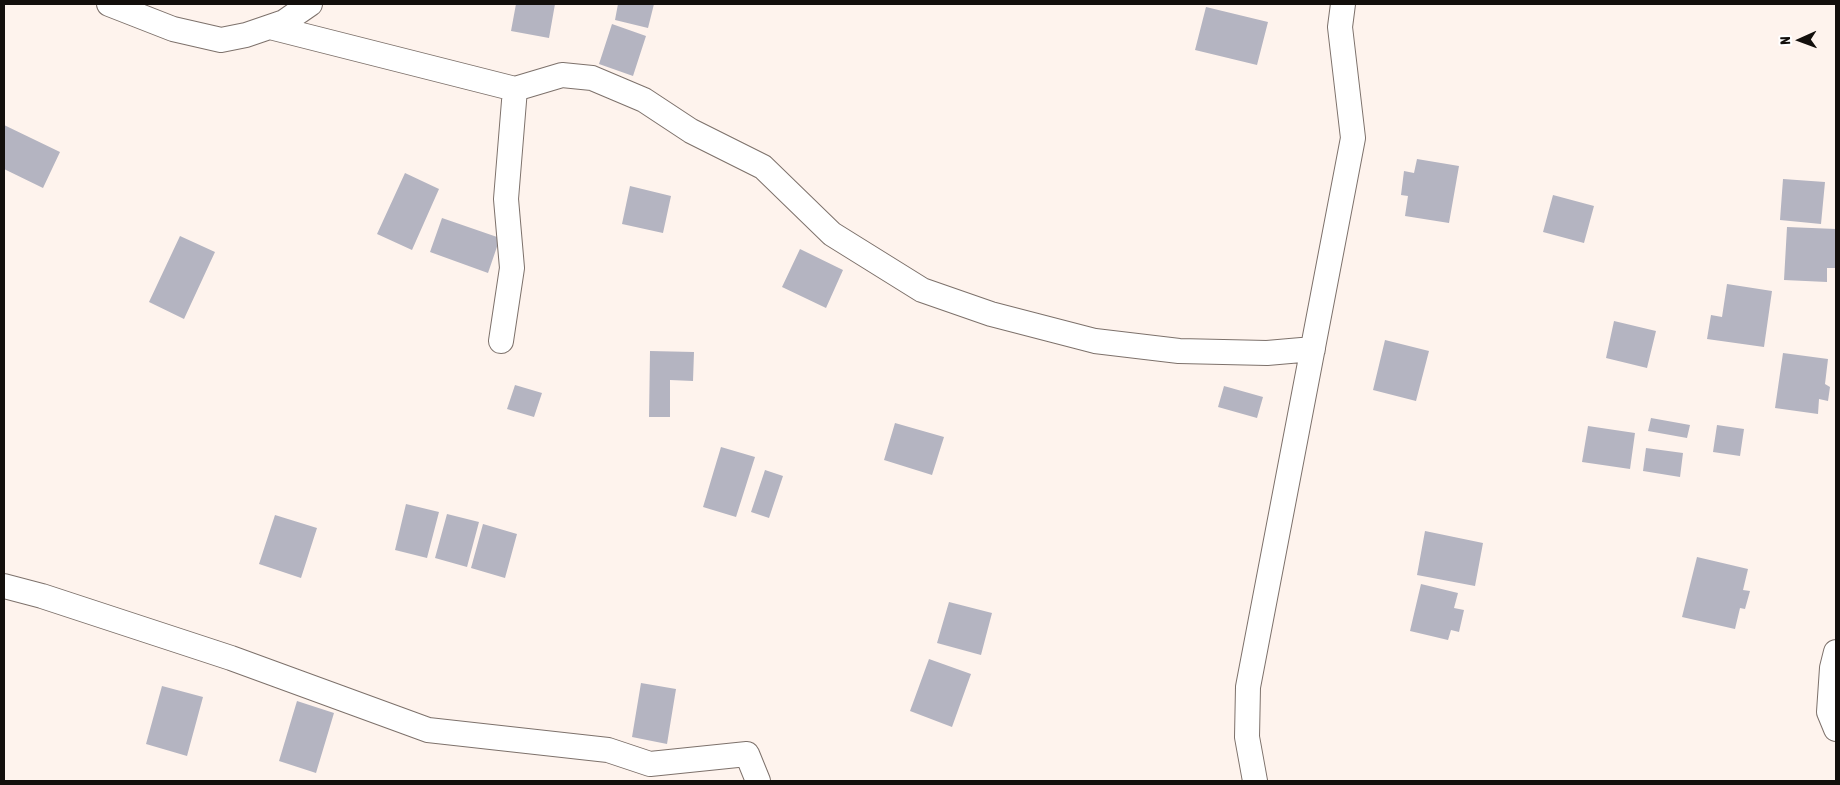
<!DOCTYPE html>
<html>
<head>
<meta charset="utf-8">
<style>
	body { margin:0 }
	#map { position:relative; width:1840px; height:785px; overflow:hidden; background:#fef3ed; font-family:"Asap Condensed",sans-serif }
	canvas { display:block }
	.frame { position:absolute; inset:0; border:5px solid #130f0c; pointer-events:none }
	.north { position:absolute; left:1775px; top:15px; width:50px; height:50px; -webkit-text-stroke:4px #fff; paint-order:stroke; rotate:268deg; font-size:14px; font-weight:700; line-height:20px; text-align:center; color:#130f0c }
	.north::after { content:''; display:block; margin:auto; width:18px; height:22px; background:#130f0c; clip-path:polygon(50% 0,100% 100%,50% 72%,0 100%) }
</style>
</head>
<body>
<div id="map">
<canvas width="1840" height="785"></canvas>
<div class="frame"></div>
<div class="north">N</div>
</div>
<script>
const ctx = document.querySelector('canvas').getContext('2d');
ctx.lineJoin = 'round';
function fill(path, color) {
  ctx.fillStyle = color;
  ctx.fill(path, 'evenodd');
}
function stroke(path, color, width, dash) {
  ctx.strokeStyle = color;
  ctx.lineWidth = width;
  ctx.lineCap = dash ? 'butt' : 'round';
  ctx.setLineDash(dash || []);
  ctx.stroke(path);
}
fill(new Path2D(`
	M516,4H555L549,38L511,31Z
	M618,4H654L648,28L615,20Z
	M1206,7L1268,22L1257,65L1195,50Z
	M612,24L646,36L633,76L599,64Z
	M4,125L60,152L43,188L4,169Z
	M1417,159L1459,166L1449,223L1405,216L1408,196L1401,195L1404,171L1414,173Z
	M405,173L439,189L412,250L377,234Z
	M1783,179L1825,182L1821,224L1780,220Z
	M630,186L671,196L663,233L622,224Z
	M1553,195L1594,206L1584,243L1543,232Z
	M442,218L500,238L488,273L430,252Z
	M1787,227L1836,229V268H1827V282L1784,280Z
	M180,236L215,252L184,319L149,302Z
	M800,249L843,270L826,308L782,287Z
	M1727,284L1772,291L1764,347L1707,339L1711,315L1722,317Z
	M1614,321L1656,331L1647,368L1606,358Z
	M1385,340L1429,351L1416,401L1373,390Z
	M650,351L694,352L693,381L670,380V417H649Z
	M1783,353L1828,359L1825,384L1830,387L1828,401L1819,399L1818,414L1775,408Z
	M515,385L542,393L534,417L507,409Z
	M1224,386L1263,397L1257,418L1218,407Z
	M1651,418L1690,425L1687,438L1648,431Z
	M895,423L944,437L932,475L884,460Z
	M1717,425L1744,429L1740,456L1713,452Z
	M1588,426L1635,433L1630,469L1582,462Z
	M721,447L755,457L736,517L703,507Z
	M1646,448L1683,453L1680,477L1643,471Z
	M765,470L783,476L769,518L751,512Z
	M406,504L439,512L427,558L395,550Z
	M447,514L479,522L467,567L435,558Z
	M275,515L317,528L301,578L259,564Z
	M483,524L517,534L505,578L471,568Z
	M1425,531L1483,543L1475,586L1417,575Z
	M1697,557L1748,569L1743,590L1750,591L1745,609L1740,608L1735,629L1682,617Z
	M1421,584L1458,593L1454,608L1464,610L1459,632L1451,630L1448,640L1410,631Z
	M949,602L992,613L981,655L937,643Z
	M929,659L971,674L952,727L910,711Z
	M641,683L676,689L667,744L632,737Z
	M162,686L203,697L187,756L146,744Z
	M297,701L334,713L316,773L279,761Z`), '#b4b4c1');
const minor = new Path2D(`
	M109,4L173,29L221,40L246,35L284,22L310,4
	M270,27L515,89L506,199L512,268L501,341
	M515,89L562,75L592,78L644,100L691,131L763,167L832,234L922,290L991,314L1095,341L1179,351L1267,353L1313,349
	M4,586L42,596L231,658L428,730L608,750L650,764L747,754L758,781
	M1836,652L1832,668L1829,712L1836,729
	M1255,781L1247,737L1248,687L1353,138L1340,27L1343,4`);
stroke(minor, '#7d716b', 26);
stroke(minor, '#fff', 24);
</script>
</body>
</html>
